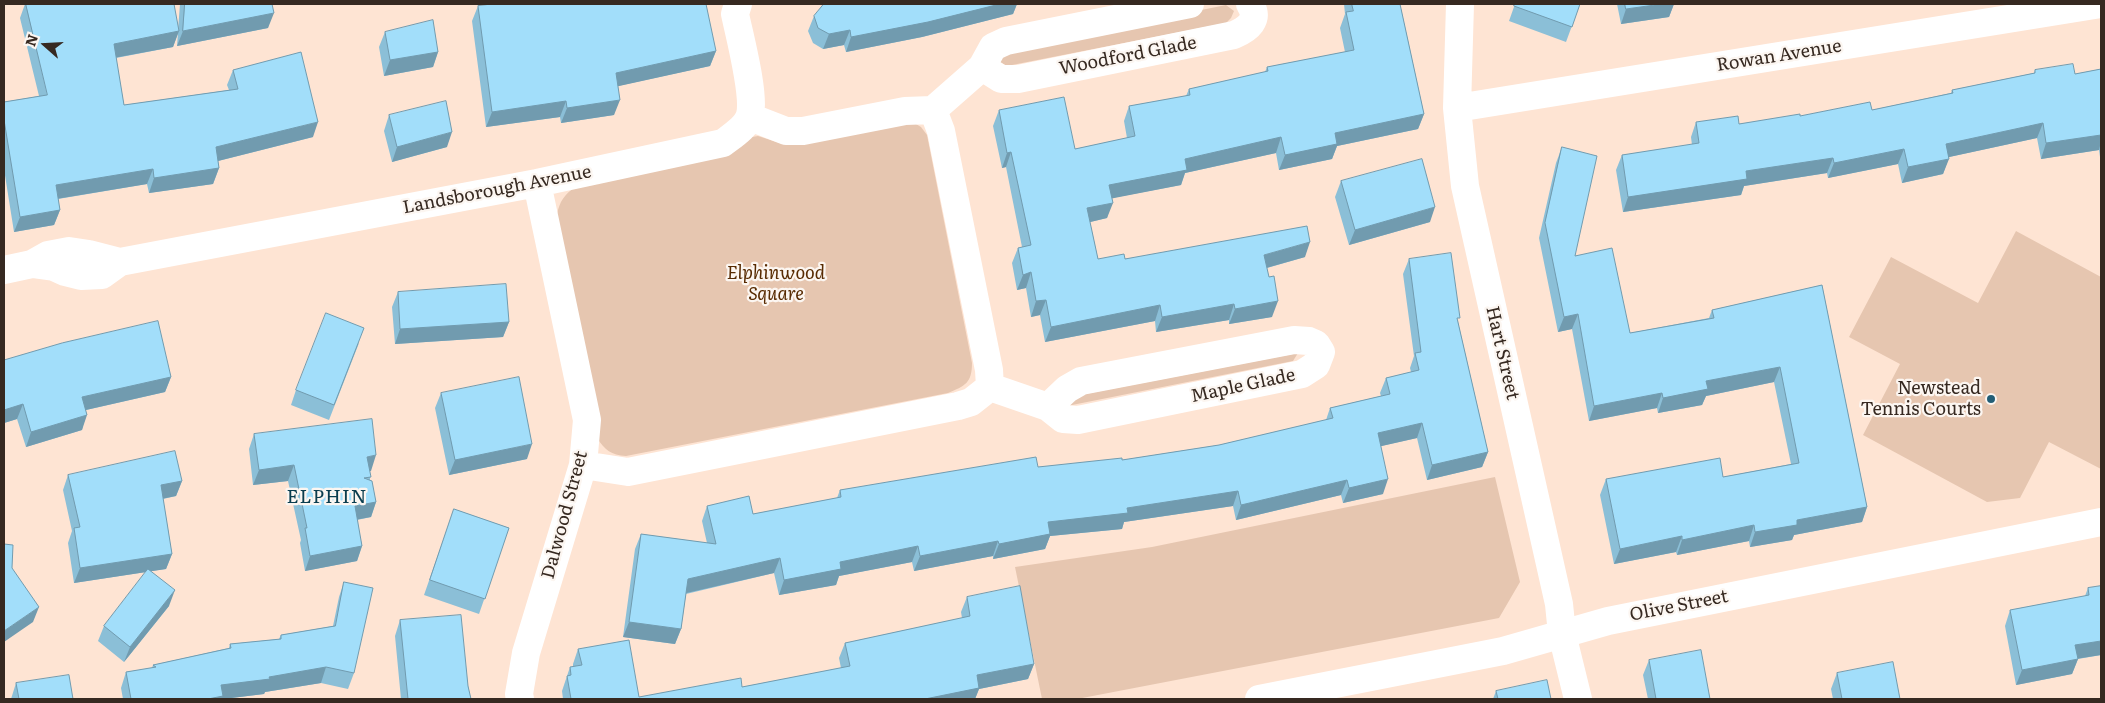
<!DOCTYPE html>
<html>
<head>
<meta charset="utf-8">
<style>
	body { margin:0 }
	#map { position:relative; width:2105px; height:703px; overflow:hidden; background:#fee4d3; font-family:Literata,serif }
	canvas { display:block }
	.frame { position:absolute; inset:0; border:5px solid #362921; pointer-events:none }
	.north { position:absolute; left:20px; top:20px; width:50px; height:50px; -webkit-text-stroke:4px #fcf6f1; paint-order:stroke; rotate:289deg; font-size:14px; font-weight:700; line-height:20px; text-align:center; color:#362921 }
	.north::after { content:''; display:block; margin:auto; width:18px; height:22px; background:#362921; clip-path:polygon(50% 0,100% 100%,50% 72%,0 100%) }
</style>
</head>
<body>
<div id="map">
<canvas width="2105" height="703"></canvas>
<div class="frame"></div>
<div class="north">N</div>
</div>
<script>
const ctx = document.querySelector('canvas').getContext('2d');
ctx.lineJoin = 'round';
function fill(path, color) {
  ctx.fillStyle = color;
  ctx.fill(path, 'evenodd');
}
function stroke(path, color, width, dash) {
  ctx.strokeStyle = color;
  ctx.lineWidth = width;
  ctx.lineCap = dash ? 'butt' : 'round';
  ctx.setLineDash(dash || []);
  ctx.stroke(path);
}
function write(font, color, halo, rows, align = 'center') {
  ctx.font = font + ' Literata,serif';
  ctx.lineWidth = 4.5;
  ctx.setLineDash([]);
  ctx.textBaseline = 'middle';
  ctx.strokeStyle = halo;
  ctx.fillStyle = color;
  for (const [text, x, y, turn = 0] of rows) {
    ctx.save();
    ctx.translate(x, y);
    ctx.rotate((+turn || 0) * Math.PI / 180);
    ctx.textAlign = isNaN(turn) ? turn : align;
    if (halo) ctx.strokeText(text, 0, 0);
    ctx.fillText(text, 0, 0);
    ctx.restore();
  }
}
fill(new Path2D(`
	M1226,5L1234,11L1231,18L1226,23L1007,66L1000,62L1004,50Z
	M911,121L921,127L927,135L972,363C972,383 965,386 948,393L626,456C611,455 605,450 597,438L557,214C560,201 564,195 575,187L746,138L758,136L783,144Z
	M2016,231L2101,277V469L2049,442L2020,498L1987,502L1863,435L1900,364L1849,337L1891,257L1978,303Z
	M1298,353L1293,361L1067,406L1064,398Z
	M1495,477L1520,582L1499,618L1077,699H1042L1015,567L1152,547Z`), '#e6c6b0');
stroke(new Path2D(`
	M1460,4L1457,108L1465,186L1559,604L1562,634L1578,699
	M982,67L1001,79H1018L1234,35C1248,29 1260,20 1250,4
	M1457,108L2101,4
	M933,110L982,67L993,47L1006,41L1190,4
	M32,264L54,267L65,272L81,276L102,275L120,262L537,183L723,143C732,136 747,127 750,115C755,94 740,38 735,14L738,4
	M4,270L32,264L48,255L69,251L89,254L120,262
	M990,387L1048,407L1063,419L1078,420L1302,374L1316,365L1321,352L1316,344L1309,341L1294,340L1081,381L1067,389L1048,407
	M583,465L628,472L958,406L971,402L990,387L989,370L941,131L933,110L905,111L803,131H786L750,117
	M520,699L519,694L526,653L583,465L587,420L537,183
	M1259,699L1503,651L1608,621L2101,522`), '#fff', 28);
fill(new Path2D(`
	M25,4H174L178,30L180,4H272L268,28L177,46L178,33L173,47L116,58L124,105L229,90L227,85L233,70L313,137L218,161L219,168L213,184L149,193L147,184L58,199L60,210L54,225L14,232L4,169V102L39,96L20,18Z
	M824,4H1017L1013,14L922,37L846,52L844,45L823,49L813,43L808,31L814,16Z
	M1344,4H1400L1424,114L1418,129L1337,146L1332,159L1279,170L1276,153L1185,173L1181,185L1112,198L1107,218L1090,222L1098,259L1305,257L1267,268L1272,317L1229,324V320L1156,332L1155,321L1045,342L1040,315L1031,317L1026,288L1017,290L1012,263L1018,248L1022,247L1006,167L1002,168L993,126L999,110L1075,149L1127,138L1124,121L1129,106L1186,96L1189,89L1265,72L1267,67L1345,52L1340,28L1345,14Z
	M1515,4H1580L1566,42L1509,21Z
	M1617,4H1675H1674L1669,17L1621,24Z
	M478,6L716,51L710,66L618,86L614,115L561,123L560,117L486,127L472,21Z
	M385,32L438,52L433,67L384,76L379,47Z
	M2101,69V164L2099,150L2041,159L2037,138L1949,157L1943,174L1902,183L1898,164L1828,178L1827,173L1744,186L1741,195L1623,212L1616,170L1622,155L1692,145L1691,137L1696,122L1739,124L1800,116L1872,110L1951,93L1952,90L2034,73L2035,70L2075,74Z
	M389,115L447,147L392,162L384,131Z
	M1562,147L1575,256L1630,333L1709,318L1712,310L1822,285L1867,507L1862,522L1794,535L1792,540L1750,547L1749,541L1677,555L1676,552L1614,564L1600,495L1606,479L1723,477L1791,464L1774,382L1706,396L1702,405L1658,413L1657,408L1589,421L1572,329L1558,332L1539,238L1556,163Z
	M1341,181L1430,222L1349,245L1335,197Z
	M1409,259L1458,322L1488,452L1482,467L1427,480L1417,438L1381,446L1383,494L1343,503L1341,495L1236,520L1233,506L1124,522L1122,529L1050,536L1045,549L993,559V556L914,571L912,562L839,576L836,585L779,595L774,573L686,594L681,629L675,644L623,637L635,549L641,534L707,543L702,521L707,506L753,514L837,498L840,490L1038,467L1122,460L1219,445L1326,420L1330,408L1381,396L1380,393L1386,378L1411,372L1410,368L1414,356L1403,274Z
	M398,292L509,322L503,337L395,344L392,307Z
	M359,343L329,420L291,405L296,390Z
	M4,360L171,377L165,392L86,410L82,430L26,447L17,419L4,423Z
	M441,393L527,459L449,475L435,408Z
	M254,434L371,471H370V480L376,502L371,517L357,520L362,546L357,561L305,571L300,543L301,540L288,481L253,485L249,449Z
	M68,475L182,481L176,496L163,499L172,554L166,569L151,571L169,606L124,662L98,641L104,626L146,572L74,583L68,543L72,531L63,490Z
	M454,509L509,528L479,614L424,595Z
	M344,582L354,673L348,689L321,683L265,692L264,694L223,699H123L121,688L126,672L152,668L153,665L229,648L230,644L279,639L281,635L333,626L339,597Z
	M2101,586V655L2078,659L2072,674L2016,685L2005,626L2010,610L2085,596L2088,588Z
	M967,597L1034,664L1028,679L979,689L975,699H563L562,691L570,667H573V664L578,649L639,697L742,687L841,668L839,658L845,643L962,618L961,612Z
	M400,620L468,686L471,699H401L395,636Z
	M1649,660L1710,699H1648L1643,675Z
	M1837,673L1900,699H1833L1831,689Z
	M16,683L73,699H11Z
	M1496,691L1551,699H1493Z`), '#8bbfd7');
fill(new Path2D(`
	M1000,4H1017L1013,14L922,37L846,52L851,37Z
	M1662,4H1675H1674L1669,17L1621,24L1626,9Z
	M274,13L268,28L177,46L183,31Z
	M850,30L844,45L823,49L829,34Z
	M179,31L173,47L108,59L114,44Z
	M716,51L710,66L610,88L616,73Z
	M438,52L433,67L384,76L390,60Z
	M620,100L614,115L561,123L567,108Z
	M566,101L560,117L486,127L492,112Z
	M1424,114L1418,129L1337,146L1332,159L1279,170L1285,155L1335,133Z
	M318,122L313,137L210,163L216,147Z
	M2043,123L2037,138L1940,159L1946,144Z
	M452,132L447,147L392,162L397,147Z
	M2101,135V142L2099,150L2041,159L2046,143Z
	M1281,137L1276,153L1185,173L1181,185L1104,200L1109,185L1185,159Z
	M1904,149L1898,164L1828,178L1834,163Z
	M1011,152L1006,167L1002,168L1007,153Z
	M1833,158L1827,173L1744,186L1741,195L1623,212L1628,197L1746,171Z
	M1949,159L1943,174L1902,183L1908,167Z
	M219,168L213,184L149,193L154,178Z
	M153,169L147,184L50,200L56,185Z
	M1113,203L1107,218L1082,224L1087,208Z
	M1435,207L1430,222L1349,245L1355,230Z
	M60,210L54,225L14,232L20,217Z
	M1310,242L1305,257L1259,270L1264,255Z
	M1031,272L1026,288L1017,290L1023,275Z
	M1046,300L1040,315L1031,317L1036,301Z
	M1278,301L1272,317L1229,324L1235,309Z
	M1234,304L1229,320L1156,332L1162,317Z
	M1160,305L1155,321L1045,342L1051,327Z
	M1578,314L1572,329L1558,332L1564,317Z
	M509,322L503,337L395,344L400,329Z
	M1780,367L1774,382L1706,396L1702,405L1658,413L1663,398L1706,381Z
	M171,377L165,392L77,412L82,397Z
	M1662,393L1657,408L1589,421L1594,406Z
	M23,404L17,419L4,423V410Z
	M87,415L82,430L26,447L31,432Z
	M1422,423L1417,438L1373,448L1378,433Z
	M532,444L527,459L449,475L455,460Z
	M1488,452L1482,467L1427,480L1432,465Z
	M376,455L371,471L361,472L367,457Z
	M294,465L288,481L253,485L259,470Z
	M1388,479L1383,494L1343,503L1349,488Z
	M1347,480L1341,495L1236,520L1241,505Z
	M182,481L176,496L156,500L161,485Z
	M1238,491L1233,506L1124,522L1122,529L1050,536L1045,549L993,559L999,544L1048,522L1127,508Z
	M376,502L371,517L349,521L355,506Z
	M1867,507L1862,522L1794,535L1792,540L1750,547L1755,532L1797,520Z
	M1754,525L1749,541L1677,555L1682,540Z
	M1682,536L1676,552L1614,564L1620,549Z
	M998,541L993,556L914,571L920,556Z
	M362,546L357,561L305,571L310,556Z
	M918,546L912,562L839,576L836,585L779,595L784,580L840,562Z
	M172,554L166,569L74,583L80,568Z
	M780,558L774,573L682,594L688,579Z
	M175,590L169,606L124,662L130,647Z
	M39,607L33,622L4,642V631Z
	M629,622L681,629L675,644L623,637Z
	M2101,641V655L2069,660L2075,645Z
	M2078,659L2072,674L2016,685L2022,670Z
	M1034,664L1028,679L979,689L975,699H925L977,675Z
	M326,667L321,683L265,692L264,694L223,699H208L221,685Z`), '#719baf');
const building = new Path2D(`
	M26,4H174L179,31L114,44L124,105L238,89L233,70L301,52L318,122L216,147L219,168L154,178L153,169L56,185L60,210L20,217L4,120V102L47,95Z
	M185,4H272L274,13L183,31Z
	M492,4H706L716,51L616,73L620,100L567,108L566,101L492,112L478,6Z
	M824,4H1000L928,22L851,37L850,30L829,34L818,28L814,16Z
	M1352,4H1400L1424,114L1335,133L1337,144L1285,155L1281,137L1185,159L1187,170L1109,185L1113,203L1087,208L1098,259L1124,254L1125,259L1307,226L1310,242L1264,255L1269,277L1274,276L1278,301L1235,309L1234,304L1162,317L1160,305L1051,327L1046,300L1036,301L1031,272L1023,275L1018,248L1031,245L1011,152L1007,153L999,110L1064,97L1075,149L1135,136L1129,106L1190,95L1189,89L1268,71L1267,67L1354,50L1346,12L1353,11Z
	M1515,4H1580L1572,27L1514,6Z
	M1625,4H1662L1626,9Z
	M433,20L438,52L390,60L385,32Z
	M2073,64L2075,74L2101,69V135L2046,143L2043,123L1946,144L1949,159L1908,167L1904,149L1834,163L1833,158L1746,171L1747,179L1628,197L1622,155L1699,143L1696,122L1738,116L1739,124L1800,114V116L1870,102L1872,110L1953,93L1952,90L2035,73V70Z
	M446,101L452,132L397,147L389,115Z
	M1562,147L1597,156L1575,256L1612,248L1630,333L1714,318L1712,310L1822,285L1867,507L1797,520V525L1755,532L1754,525L1682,540V536L1620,549L1606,479L1720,458L1723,477L1799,463L1780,367L1706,381L1708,389L1663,398L1662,393L1594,406L1578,314L1564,317L1545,223Z
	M1422,159L1435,207L1355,230L1341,181Z
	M1451,253L1460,318H1457L1488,452L1432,465L1422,423L1378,433L1388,479L1349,488L1347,480L1241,505L1238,491L1127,508L1128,513L1048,522L1050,534L999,544L998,541L920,556L918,546L840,562L841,569L784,580L780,558L688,579L681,629L629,622L641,534L716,544L707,506L749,496L753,514L841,497L840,490L1036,457L1038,467L1122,458V460L1219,445L1333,418L1330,408L1390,394L1386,378L1419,370L1415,353L1421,352L1409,259Z
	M506,284L509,322L400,329L398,292Z
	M326,313L364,328L334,405L296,390Z
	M158,321L171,377L82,397L87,415L31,432L23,404L4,410V360L62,343Z
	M519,377L532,444L455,460L441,393Z
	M372,419L376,455L367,457L371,477L364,478L372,481L376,502L355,506L362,546L310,556L305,528H307L294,465L259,470L254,434Z
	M175,451L182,481L161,485L172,554L80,568L74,528L80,527L68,475Z
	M454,509L509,528L485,599L430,580Z
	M4,544L13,545L12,568L39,607L4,631Z
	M148,569L175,590L130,647L104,626Z
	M344,582L373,588L354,673L326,667L269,677L270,679L221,685L223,696L208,699H131L126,672L156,667L153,665L231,648L230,644L281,639V635L335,626Z
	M1020,586L1034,664L977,675L979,688L925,699H571L567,676L571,675L570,667L582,665L578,649L629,640L639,697L741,678L742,687L850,666L845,643L970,616L967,597Z
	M2101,586V641L2075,645L2078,659L2022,670L2010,610L2089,595L2088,588Z
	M461,615L468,686L471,699H408L400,620Z
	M1701,650L1710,699H1656L1649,660Z
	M1893,662L1900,699H1842L1837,673Z
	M69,675L73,699H19L16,683Z
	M1547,680L1551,699H1498L1496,691Z`);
fill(building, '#a2defa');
stroke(building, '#719baf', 1);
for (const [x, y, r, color] of [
	[1991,399,5,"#225e76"]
]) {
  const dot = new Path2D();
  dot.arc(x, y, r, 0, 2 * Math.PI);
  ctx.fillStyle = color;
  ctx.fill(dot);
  stroke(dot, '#fcf6f1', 2);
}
write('18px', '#362921', '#fcf6f1', [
	["Woodford Glade",1128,56,-11],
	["Rowan Avenue",1779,56,-9],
	["Landsborough Avenue",497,190,-11],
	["Hart Street",1502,353,77],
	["Maple Glade",1243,386,-12],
	["Dalwood Street",565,515,-75],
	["Olive Street",1679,606,-11]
]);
write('italic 18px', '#582b02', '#fcf6f1', [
	["Elphinwood",776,274],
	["Square",776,295]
]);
write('18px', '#362921', '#fcf6f1', [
	["Newstead",1981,389],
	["Tennis Courts",1981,410]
], 'right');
ctx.letterSpacing = '1px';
write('19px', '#0a3d4f', '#fcf6f1', [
	["ELPHIN",327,497]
]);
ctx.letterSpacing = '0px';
</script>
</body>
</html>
